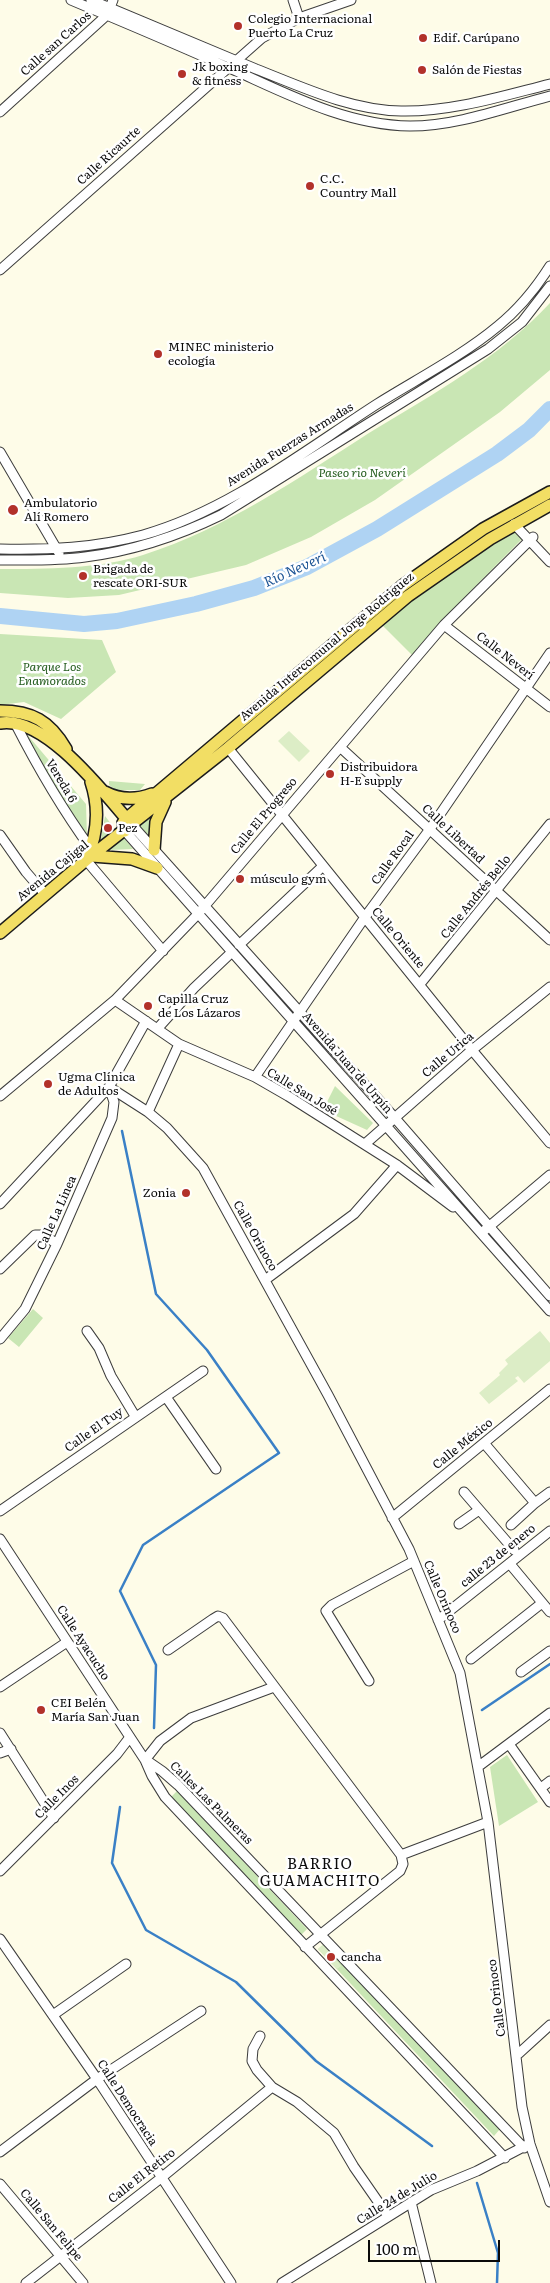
<!DOCTYPE html>
<html>
<head>
<meta charset="utf-8">
<style>
	body { margin:0 }
	#map { position:relative; width:550px; height:2283px; overflow:hidden; background:#fefce8; font-family:Literata,serif }
	canvas { display:block }
	.scale { position:absolute; left:368px; top:2240px; width:132px; height:22px; box-sizing:border-box; border:2px solid #0a0a0a; border-top:0; padding-left:6px; font-size:15px; line-height:18px; white-space:nowrap; color:#0a0a0a; -webkit-text-stroke:4px #fff; paint-order:stroke }
</style>
</head>
<body>
<div id="map">
<canvas width="550" height="2283"></canvas>
<div class="scale">100 m</div>
</div>
<script>
const ctx = document.querySelector('canvas').getContext('2d');
ctx.lineJoin = 'round';
function fill(path, color) {
  ctx.fillStyle = color;
  ctx.fill(path, 'evenodd');
}
function stroke(path, color, width, dash) {
  ctx.strokeStyle = color;
  ctx.lineWidth = width;
  ctx.lineCap = dash ? 'butt' : 'round';
  ctx.setLineDash(dash || []);
  ctx.stroke(path);
}
function write(font, color, halo, rows, align = 'center') {
  ctx.font = font + ' Literata,serif';
  ctx.lineWidth = 5;
  ctx.setLineDash([]);
  ctx.textBaseline = 'middle';
  ctx.strokeStyle = halo;
  ctx.fillStyle = color;
  for (const [text, x, y, turn = 0] of rows) {
    ctx.save();
    ctx.translate(x, y);
    ctx.rotate((+turn || 0) * Math.PI / 180);
    ctx.textAlign = isNaN(turn) ? turn : align;
    if (halo) ctx.strokeText(text, 0, 0);
    ctx.fillText(text, 0, 0);
    ctx.restore();
  }
}
fill(new Path2D(`
	M550,303V370L500,412L375,500L311,537L246,565L119,595L68,598L0,593V569C46,569 99,569 143,555C225,529 297,479 369,433C433,394 499,358 550,303Z
	M513,530L522,539L441,621L412,655L382,625L436,581Z
	M0,634L102,640L116,672L61,719L24,702L0,705Z
	M25,732L86,804L87,837L63,804Z
	M109,781L145,784L140,790H116L109,785Z
	M105,816L115,829L100,844Z
	M151,816L148,836L139,826Z
	M124,838L133,849L109,850Z
	M335,1086L373,1123L367,1130L323,1110Z
	M33,1309L43,1318L19,1347L8,1338Z
	M507,1755L538,1802L499,1826L490,1767Z
	M177,1791L307,1929L301,1935L171,1797Z
	M325,1943L500,2129L494,2136L318,1949Z`), '#c9e6b4');
fill(new Path2D(`
	M289,731L310,751L299,762L278,741Z
	M540,1331L550,1343V1361L524,1383L518,1376L515,1378L518,1381L489,1404L479,1393L500,1375L499,1373L508,1364L505,1360Z
	M325,1943L341,1966L337,1969L318,1949Z`), '#dcedc6');
stroke(new Path2D(`
	M122,1131L156,1294L207,1350L279,1453L143,1545L120,1591L156,1665L154,1728
	M482,1710L550,1664
	M120,1807L112,1863L146,1930L236,1982L316,2061L432,2146
	M477,2183L498,2253L497,2283`), '#3a80c6', 2.5);
stroke(new Path2D(`
	M0,616L84,624L117,621L196,604L254,588L307,567L377,529L497,454L529,430L550,409`), '#afd3f3', 16);
const minor = new Path2D(`
	M71,0C123,22 176,44 227,67C286,93 344,125 410,126C457,126 504,108 550,96
	M91,0C146,23 201,46 256,69C302,87 350,110 401,111C451,112 502,96 550,84
	M293,0L299,18
	M0,112L107,15L113,0
	M0,270L262,38L299,18L351,0
	M0,452L59,553
	M514,524L550,562
	M0,549C50,550 94,548 143,535C228,511 304,451 377,404C417,379 462,356 498,326C519,309 536,288 550,266
	M0,560C28,560 58,561 85,557C133,551 178,536 221,515L488,349L522,322L550,286
	M444,625L550,707
	M15,723C38,768 62,809 91,849
	M340,747L550,940
	M228,748L472,1050L550,1143
	M132,825L394,1117L550,1296
	M125,831L550,1311
	M0,835L26,872L45,894
	M86,860L163,951
	M239,945L323,866
	M420,984L550,824
	M115,1000L179,1044L255,1077L288,1096L397,1165L453,1207
	M158,1028L194,988L232,952
	M255,1077L365,917L430,829L550,653
	M109,1087L148,1112L167,1128L203,1168L328,1395L409,1549L460,1673L488,1822L522,2107L530,2144L550,2202
	M0,1096L115,1000L197,915L444,625L533,537
	M148,1112L179,1044
	M365,1144L472,1050L550,987
	M0,1204L109,1087L146,1021
	M485,1230L550,1175
	M0,1269L35,1235H44L57,1244
	M265,1280L354,1214L397,1165
	M87,1331L99,1348L111,1376L135,1416
	M0,1339L25,1309L57,1244L112,1118L114,1102L109,1087
	M166,1397L216,1469
	M484,1443L535,1503L550,1492
	M464,1492L514,1550
	M0,1511L203,1371
	M392,1518L550,1389
	M459,1524L479,1510
	M511,1525L535,1503
	M0,1539L145,1760L152,1776L165,1797L505,2158
	M510,1564L550,1612
	M438,1620L550,1531
	M168,1650L213,1619L218,1616L223,1618L401,1855L403,1864L400,1871L305,1947
	M471,1659L542,1603
	M521,1672L550,1651
	M369,1681L326,1611L332,1605L414,1561
	M0,1687L67,1642
	M0,1733L54,1818
	M509,1744L550,1802
	M0,1753L11,1749
	M145,1760L160,1741L191,1718L274,1687
	M146,1760L162,1771L178,1785L524,2148
	M479,1766L550,1713
	M541,1788L550,1781
	M401,1855L488,1822
	M0,1871L117,1754L130,1737
	M0,1939L97,2079L231,2283
	M53,2015L126,1964
	M260,2036L253,2049L252,2061L257,2070L272,2087L297,2102L334,2133L354,2167L388,2216
	M516,2056L550,2025
	M0,2152L97,2079L201,2011
	M0,2184L83,2283
	M411,2202L431,2283
	M26,2283L161,2178L272,2087
	M282,2283L431,2190L477,2171L527,2145`);
const major = new Path2D(`
	M0,711C32,711 50,721 66,749
	M0,723C45,715 104,793 131,824
	M105,792C120,800 136,800 152,794
	M125,831L123,823L126,819L402,586L483,529L550,492
	M154,850L156,822L165,802
	M92,856L132,859L157,868
	M86,860C98,834 100,809 91,782
	M0,933L86,860L228,748L408,596L490,539L550,505`);
stroke(minor, '#3d3d3d', 11);
stroke(major, '#1b1b1b', 14);
stroke(minor, '#fff', 9);
stroke(major, '#f2de64', 11);
for (const [x, y, r, color] of [
	[238,26,5,"#b2312a"],
	[423,38,5,"#b2312a"],
	[422,70,5,"#b2312a"],
	[182,74,5,"#b2312a"],
	[310,186,5,"#b2312a"],
	[158,354,5,"#b2312a"],
	[13,510,6,"#b2312a"],
	[83,576,5,"#b2312a"],
	[330,774,5,"#b2312a"],
	[108,828,5,"#b2312a"],
	[240,879,5,"#b2312a"],
	[148,1006,5,"#b2312a"],
	[48,1084,5,"#b2312a"],
	[186,1193,5,"#b2312a"],
	[41,1710,5,"#b2312a"],
	[331,1957,5,"#b2312a"]
]) {
  const dot = new Path2D();
  dot.arc(x, y, r, 0, 2 * Math.PI);
  ctx.fillStyle = color;
  ctx.fill(dot);
  stroke(dot, '#fff', 2);
}
write('12px', '#0a0a0a', '#fff', [
	["Colegio Internacional",248,19],
	["Puerto La Cruz",248,33],
	["Edif. Carúpano",433,38],
	["Jk boxing",192,67],
	["& fitness",192,81],
	["Salón de Fiestas",432,70],
	["C.C.",320,179],
	["Country Mall",320,193],
	["MINEC ministerio",168,347],
	["ecología",168,361],
	["Ambulatorio",24,503],
	["Alí Romero",24,517],
	["Brigada de",93,569],
	["rescate ORI-SUR",93,583],
	["Distribuidora",340,767],
	["H-E supply",340,781],
	["Pez",118,828],
	["músculo gym",250,879],
	["Capilla Cruz",158,999],
	["de Los Lázaros",158,1013],
	["Ugma Clínica",58,1077],
	["de Adultos",58,1091],
	["Zonia",176,1193,"right"],
	["CEI Belén",51,1703],
	["María San Juan",51,1717],
	["cancha",341,1957]
], 'left');
write('12px', '#0a0a0a', '#fff', [
	["Calle san Carlos",56,44,-42],
	["Calle Ricaurte",109,156,-42],
	["Avenida Fuerzas Armadas",290,445,-32],
	["Avenida Intercomunal Jorge Rodriguez",327,647,-40],
	["Calle Neverí",505,656,38],
	["Vereda 6",61,781,59],
	["Calle El Progreso",264,816,-50],
	["Calle Libertad",453,834,43],
	["Calle Rocal",393,858,-54],
	["Avenida Cajigal",53,871,-39],
	["Calle Andrés Bello",476,897,-51],
	["Calle Oriente",398,938,50],
	["Calle Urica",448,1055,-40],
	["Avenida Juan de Urpín",347,1063,49],
	["Calle San José",302,1092,31],
	["Calle La Linea",57,1213,-66],
	["Calle Orinoco",255,1236,61],
	["Calle El Tuy",94,1430,-35],
	["Calle México",463,1444,-39],
	["calle 23 de enero",498,1556,-39],
	["Calle Orinoco",442,1597,67],
	["Calle Ayacucho",83,1643,57],
	["Calle Inos",57,1797,-45],
	["Calles Las Palmeras",211,1803,45],
	["Calle Orinoco",497,1998,-97],
	["Calle Democracia",127,2103,57],
	["Calle El Retiro",142,2176,-38],
	["Calle 24 de Julio",397,2198,-31],
	["Calle San Felipe",51,2225,50]
]);
write('italic 12px', '#255d1f', '#fff', [
	["Paseo rio Neverí",362,473],
	["Parque Los",52,667],
	["Enamorados",52,681]
]);
write('italic 14px', '#1b5394', '#fff', [
	["Río Neverí",295,570,-24]
]);
ctx.letterSpacing = '1px';
write('15px', '#0a0a0a', '#fff', [
	["BARRIO",320,1865],
	["GUAMACHITO",320,1882]
]);
ctx.letterSpacing = '0px';
</script>
</body>
</html>
